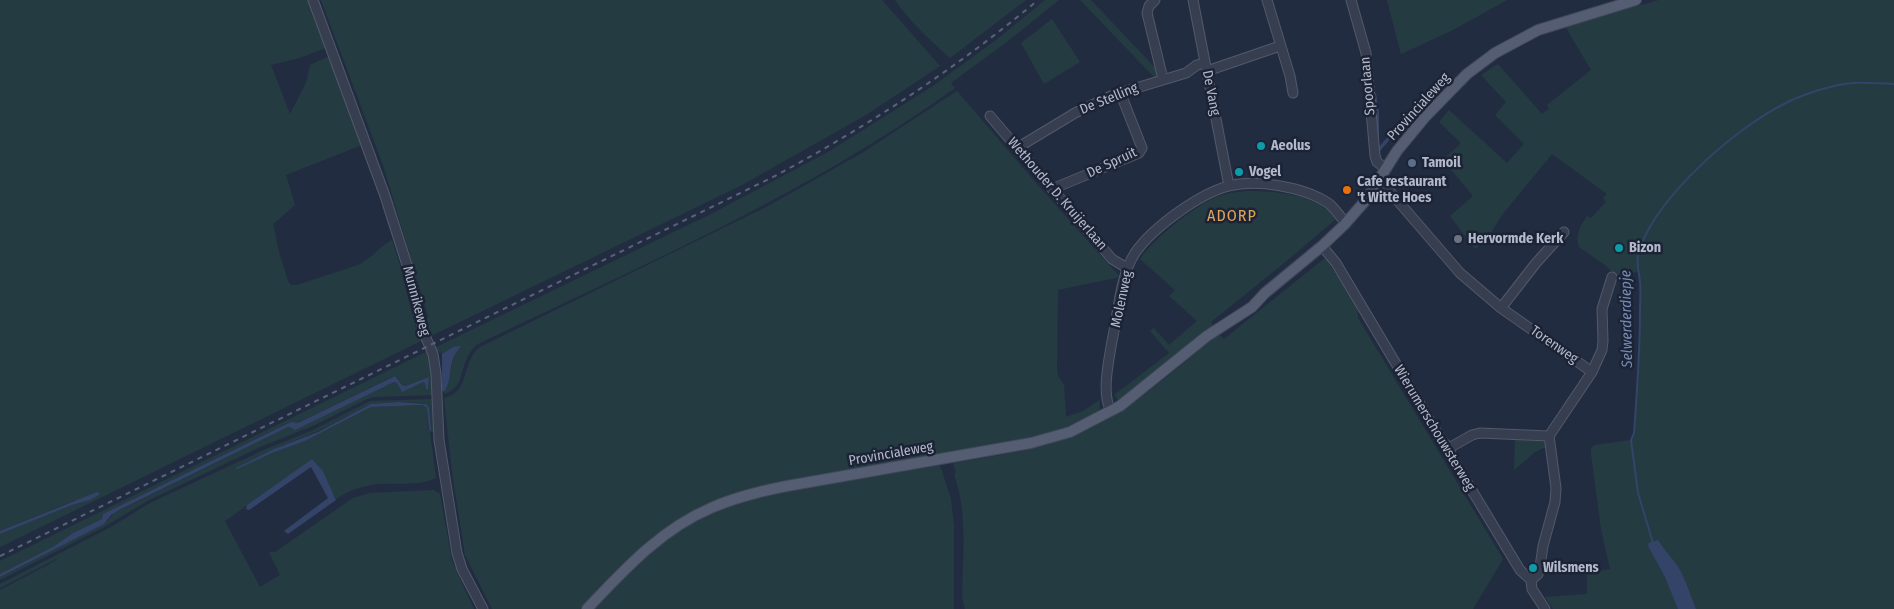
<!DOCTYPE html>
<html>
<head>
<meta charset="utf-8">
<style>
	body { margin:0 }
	canvas { display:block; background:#222c41 }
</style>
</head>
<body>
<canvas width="1894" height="609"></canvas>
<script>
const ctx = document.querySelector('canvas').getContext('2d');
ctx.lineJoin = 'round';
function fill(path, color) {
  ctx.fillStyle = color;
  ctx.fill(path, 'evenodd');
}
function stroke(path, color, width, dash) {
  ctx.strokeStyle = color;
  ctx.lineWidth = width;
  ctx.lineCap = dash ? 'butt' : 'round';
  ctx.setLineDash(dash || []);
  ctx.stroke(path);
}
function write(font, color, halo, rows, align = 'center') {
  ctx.font = font + ' "Fira Sans Condensed",sans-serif';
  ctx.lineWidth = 5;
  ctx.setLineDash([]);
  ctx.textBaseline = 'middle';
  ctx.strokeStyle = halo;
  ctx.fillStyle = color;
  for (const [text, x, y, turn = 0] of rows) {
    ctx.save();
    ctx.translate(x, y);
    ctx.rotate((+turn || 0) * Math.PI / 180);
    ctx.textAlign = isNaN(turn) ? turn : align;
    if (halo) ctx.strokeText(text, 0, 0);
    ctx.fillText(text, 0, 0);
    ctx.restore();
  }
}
fill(new Path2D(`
	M0,0H308L326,48L299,58L271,65L290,114L306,83L310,65L329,56L362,145L286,175L295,205L273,224L279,252L288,281L291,285H297L358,265C371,259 379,247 392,240L401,269L416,329L423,340L0,547V534L72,505L90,500L100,493L71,502L0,531Z
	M321,0H882L940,66L866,115L742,185L429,337L425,326L428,316L384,168Z
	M895,0H1026L950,58C930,40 910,22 895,0Z
	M1045,0H1059L1008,41L951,83L955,88C808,194 640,266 478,344C456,361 469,387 444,394L455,353L453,347L442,354L434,348L713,213L828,152L933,86L996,40Z
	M1080,0H1091L1162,75L1155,78Z
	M1387,0H1507L1453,30L1401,54Z
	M1659,0H1894V609H1553L1545,597L1587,594V572L1610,569L1601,529L1591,454V448L1595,445L1631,440L1634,433L1639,374L1640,282L1638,272L1613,275L1609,268L1579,247C1575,235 1580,226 1587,216L1593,219L1591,218L1606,202L1603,198L1607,194L1552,154L1502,215L1489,236L1475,249L1450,216L1473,196L1443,160L1461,143L1439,122L1449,110L1507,163L1524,144L1495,115L1506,102L1481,75L1498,64L1542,114L1549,109L1547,105L1591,70L1565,26Z
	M1052,19L1080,62L1044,84L1021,43Z
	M957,91L1043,191L1120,277L1058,290L1057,368L1058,376L1064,385L1066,417L1083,411L1100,400L1099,412L1079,423L1027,439L796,480L730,496L619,570L580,609H492L465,555L452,472L444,398C471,392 461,361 480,347L768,206L862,153Z
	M1247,191C1277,191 1316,194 1336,219L1289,259L1211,322L1213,326L1119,401L1114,395L1169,353L1150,331L1154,328L1169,345L1197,321L1169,296L1175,290L1140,259C1155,238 1192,208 1216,197C1226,193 1237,192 1247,191Z
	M1325,258L1357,306L1358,318L1503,559L1473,609H965L962,598C963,555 968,515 954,474L956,472L953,463C989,457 1026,452 1061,440C1122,420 1170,373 1219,334L1224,339Z
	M428,351L432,374L433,395L374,397L367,399L315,425L260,447L149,500L102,528L0,580V577L104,524L114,513L288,427H291L293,429L394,382H396L401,391L423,382L425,383L426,389H428L429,377L406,386H403L396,376L392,377L298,423L291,422L103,514L102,519L73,533L54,547L0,574V561Z
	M433,399L435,432H430L436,478C420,486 399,483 381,484C364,485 350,490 336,499L323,471L312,459L225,521L260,587L280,575L269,552H275L353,498L370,493L434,490L440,494L452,561L474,609H0V590L55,561L58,558L0,588V584L111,527L150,503L266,449L311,431L370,401ZM398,402L424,403L429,408L431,430H428L427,408L423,405L371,407L305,441L272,453L236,468L274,449L318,431L372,404Z
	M1515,438L1543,441L1546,447L1535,452L1514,470Z
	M940,465L951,499L954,526V609H592L655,548L693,522L727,507L766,495Z`), '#243b42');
fill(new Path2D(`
	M1374,93H1376L1379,112V144L1380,146L1413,106L1416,109L1380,151L1377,147Z
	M461,346C446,362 454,377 444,392L442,390V354L453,347Z
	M395,376L403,386H406L429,377L428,389H426L425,383L423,382L402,392L396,382H394L295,430L290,427H288L119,510L111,515L104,524L0,577V574L53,547L73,533L102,519L103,514L291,422L298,423Z
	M398,402L426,404L429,408L431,430H429L427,408L423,405L371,407L305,441L272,453L237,469L236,468L274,449L318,432L371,404Z
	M312,459L323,471L336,500L288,534L284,531L328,498L311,467L252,508L249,510L246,509L247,505Z
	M97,492L100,494L90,500L72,505L0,534V531Z
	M1658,540C1666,553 1677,562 1683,576C1688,586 1691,598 1696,609H1678L1665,577L1648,546L1649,543Z`), '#344469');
stroke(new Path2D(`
	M1653,543L1638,493L1631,440L1634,433C1637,393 1640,353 1640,312C1640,302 1641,292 1640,282C1639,270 1635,260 1640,248C1659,195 1737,126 1788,102C1802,95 1818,90 1834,86C1853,81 1874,83 1894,84`), '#344469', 2);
const minor = new Path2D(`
	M313,0L385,196L408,268L423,331L433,354L436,374L439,440L457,553L462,569L483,609
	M1155,0L1149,6L1147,13L1163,79
	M1193,0L1229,186
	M1267,0L1290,76L1293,93
	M1351,0L1366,53L1375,156L1377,162L1386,169
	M1207,71L1280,46
	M990,116L1112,259L1127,268
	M1017,148L1075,113L1113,95L1186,73L1197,65L1205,63
	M1379,179L1460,273L1501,308L1592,372L1549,436L1556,488L1555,502L1543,546L1540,567L1538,574L1531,580
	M1052,189L1139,153L1142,148L1120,92
	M1322,246L1336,263L1442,441L1449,448L1453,459L1520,570L1531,580
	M1501,308L1536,263L1564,232
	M1592,372L1602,350L1603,341L1602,309L1612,277
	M1111,411C1101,394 1109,360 1112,341C1118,314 1120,276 1135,253C1152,228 1200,193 1229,186C1257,179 1304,187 1328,203C1335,208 1340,217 1346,223
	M1449,448L1472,435L1480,433L1549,436
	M1531,580L1532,589L1545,609`);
const major = new Path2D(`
	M587,609C623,571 661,529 711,508C736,497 761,491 787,486L1031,443L1070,432L1120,406L1207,336L1252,307L1265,293L1322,246L1344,225L1366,200L1397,151L1425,117L1467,74L1495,53L1538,30L1636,0`);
stroke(minor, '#51596b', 11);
stroke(major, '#404759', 12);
stroke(minor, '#363e50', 9);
stroke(major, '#545d71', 10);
stroke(new Path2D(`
	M0,556L775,176C868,126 957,68 1038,0`), '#586278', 2, [5, 5]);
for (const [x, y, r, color] of [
	[1261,146,5,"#0f9aa8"],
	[1412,163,5,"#5c6f8a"],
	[1239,172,5,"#0f9aa8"],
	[1347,190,5,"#e8710a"],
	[1458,239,5,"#6b7280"],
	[1619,248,5,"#0f9aa8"],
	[1533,568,5,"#0f9aa8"]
]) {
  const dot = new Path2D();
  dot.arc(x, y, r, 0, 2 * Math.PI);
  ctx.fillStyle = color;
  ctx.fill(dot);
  stroke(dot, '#1b2335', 2);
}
write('14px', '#b3b9cb', '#1b2335', [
	["Spoorlaan",1368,86,-95],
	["De Vang",1211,93,79],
	["De Stelling",1109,99,-22],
	["Provincialeweg",1419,107,-48],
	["De Spruit",1112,163,-25],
	["Wethouder D. Kruijerlaan",1057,194,49],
	["Molenweg",1122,299,-78],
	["Munnikeweg",416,301,75],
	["Torenweg",1554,345,35],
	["Wierumerschouwsterweg",1434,428,59],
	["Provincialeweg",891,454,-10]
]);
write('bold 14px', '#b3b9cb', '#1b2335', [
	["Aeolus",1271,146],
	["Tamoil",1422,163],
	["Vogel",1249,172],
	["Cafe restaurant",1357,182],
	["'t Witte Hoes",1357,198],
	["Hervormde Kerk",1468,239],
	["Bizon",1629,248],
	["Wilsmens",1543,568]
], 'left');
write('italic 15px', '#788bb5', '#1b2335', [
	["Selwerderdiepje",1627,319,-91]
]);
ctx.letterSpacing = '1px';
write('16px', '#dfa35a', '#1b2335', [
	["ADORP",1232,217]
]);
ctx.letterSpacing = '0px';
</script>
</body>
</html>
